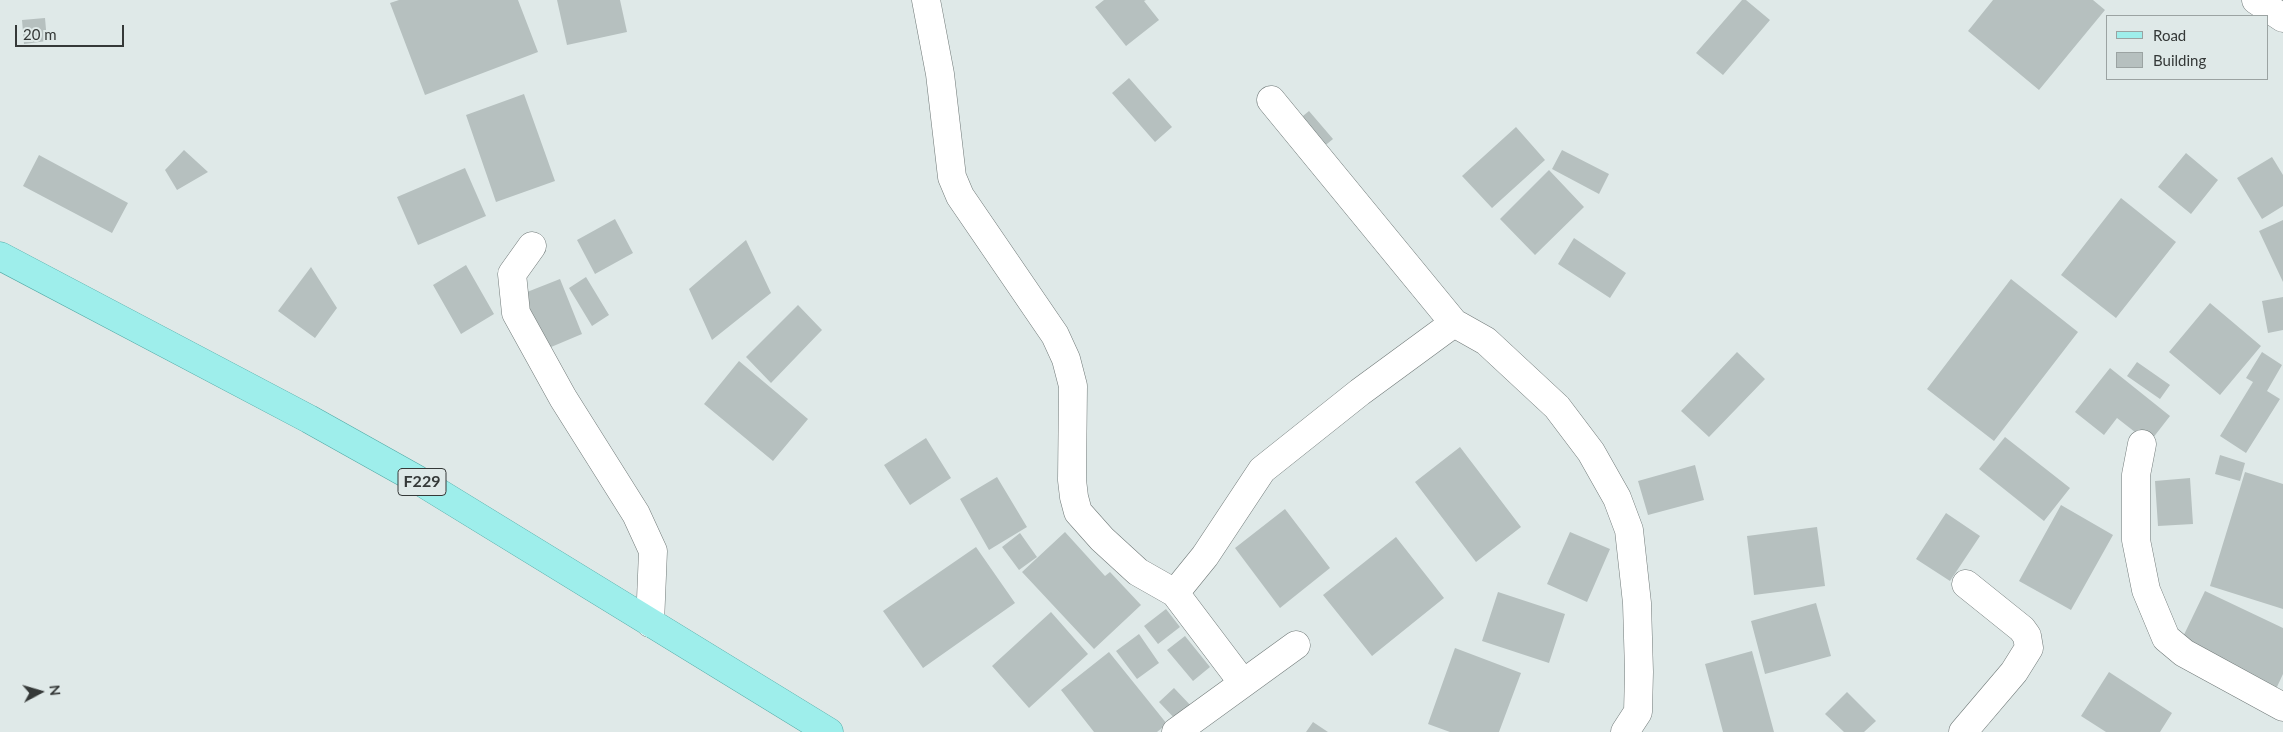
<!DOCTYPE html>
<html>
<head>
<meta charset="utf-8">
<style>
	body { margin:0 }
	#map { position:relative; width:2283px; height:732px; overflow:hidden; background:#dfe9e8; font-family:Lato,sans-serif }
	canvas { display:block }
	.legend { position:absolute; left:2106px; top:15px; width:162px; height:65px; box-sizing:border-box; background:#dfe9e8; border:1px solid #9ba3a2; margin:0; padding:6px 9px; list-style:none; font-size:15px; color:#353938 }
	.legend li { display:flex; align-items:center; gap:10px; height:25px }
	.legend b { width:25px; border:1px solid #9ba3a2 }
	.north { position:absolute; left:15px; top:667px; width:50px; height:50px; -webkit-text-stroke:4px #dfe9e8; paint-order:stroke; rotate:84deg; font-size:14px; font-weight:700; line-height:20px; text-align:center; color:#353938 }
	.north::after { content:''; display:block; margin:auto; width:18px; height:22px; background:#353938; clip-path:polygon(50% 0,100% 100%,50% 72%,0 100%) }
	.scale { position:absolute; left:15px; top:25px; width:109px; height:22px; box-sizing:border-box; border:2px solid #353938; border-top:0; padding-left:6px; font-size:15px; line-height:18px; white-space:nowrap; color:#353938; -webkit-text-stroke:4px #dfe9e8; paint-order:stroke }
</style>
</head>
<body>
<div id="map">
<canvas width="2283" height="732"></canvas>
<ul class="legend">
<li><b style="height:6px;background:#9eeeeb"></b>Road</li>
<li><b style="height:14px;background:#b6c0bf"></b>Building</li>
</ul>
<div class="north">N</div>
<div class="scale">20 m</div>
</div>
<script>
const ctx = document.querySelector('canvas').getContext('2d');
ctx.lineJoin = 'round';
function fill(path, color) {
  ctx.fillStyle = color;
  ctx.fill(path, 'evenodd');
}
function stroke(path, color, width, dash) {
  ctx.strokeStyle = color;
  ctx.lineWidth = width;
  ctx.lineCap = dash ? 'butt' : 'round';
  ctx.setLineDash(dash || []);
  ctx.stroke(path);
}
function write(font, color, halo, rows, align = 'center') {
  ctx.font = font + ' Lato,sans-serif';
  ctx.lineWidth = 4;
  ctx.setLineDash([]);
  ctx.textBaseline = 'middle';
  ctx.strokeStyle = halo;
  ctx.fillStyle = color;
  for (const [text, x, y, turn = 0] of rows) {
    ctx.save();
    ctx.translate(x, y);
    ctx.rotate((+turn || 0) * Math.PI / 180);
    ctx.textAlign = isNaN(turn) ? turn : align;
    if (halo) ctx.strokeText(text, 0, 0);
    ctx.fillText(text, 0, 0);
    ctx.restore();
  }
}
fill(new Path2D(`
	M399,0H518L538,52L425,95L390,3Z
	M557,0H620L627,32L567,45Z
	M1104,0H1146L1144,1L1159,20L1126,46L1095,7Z
	M1742,0H1746L1770,20L1723,75L1696,53Z
	M1993,0H2093L2105,10L2039,90L1968,31Z
	M45,18L47,41L24,44L22,20Z
	M1129,78L1172,127L1155,142L1112,93Z
	M524,94L555,181L496,202L466,115Z
	M1309,111L1333,139L1316,153L1292,125Z
	M1516,127L1545,160L1492,208L1462,176Z
	M184,150L208,172L177,190L165,170Z
	M1562,150L1609,174L1599,194L1552,169Z
	M2186,153L2218,180L2191,214L2158,187Z
	M39,155L128,203L112,233L23,186Z
	M2272,157L2283,175V206L2262,219L2237,178Z
	M465,168L486,216L418,245L397,197Z
	M1549,170L1584,207L1535,255L1500,219Z
	M2121,198L2176,242L2116,318L2061,275Z
	M615,219L633,253L595,274L577,240Z
	M2283,220V282L2259,231Z
	M1574,238L1626,273L1610,298L1558,264Z
	M746,240L771,293L712,340L689,289Z
	M466,265L494,314L461,334L433,285Z
	M311,267L337,308L315,338L278,311Z
	M586,277L609,315L592,326L569,288Z
	M560,279L582,334L544,350L522,294Z
	M2011,279L2078,332L1994,441L1927,389Z
	M2283,297V330L2268,333L2262,301Z
	M2210,303L2261,346L2220,395L2169,352Z
	M798,305L822,330L771,383L746,357Z
	M1737,352L1765,379L1709,437L1681,411Z
	M2262,352L2282,365L2267,391L2280,399L2246,453L2220,436L2253,382L2246,378Z
	M739,361L808,419L773,461L704,404Z
	M2137,362L2170,385L2160,399L2127,376Z
	M2110,368L2170,416L2149,443L2117,418L2104,435L2075,412Z
	M2005,437L2070,488L2044,521L1979,469Z
	M926,438L951,478L910,505L884,465Z
	M1460,447L1521,527L1476,562L1415,482Z
	M2220,455L2245,463L2240,481L2215,474Z
	M1695,465L1704,500L1648,515L1638,481Z
	M2245,472L2283,484V609L2210,586Z
	M997,477L1027,527L989,550L960,499Z
	M2190,478L2193,524L2158,526L2155,481Z
	M2061,505L2113,535L2071,610L2019,581Z
	M1285,509L1330,568L1280,608L1235,548Z
	M1946,513L1980,536L1950,581L1916,559Z
	M1817,527L1825,586L1754,595L1747,536Z
	M1065,532L1105,576L1110,572L1141,605L1094,649L1022,572Z
	M1570,532L1610,549L1587,602L1547,584Z
	M1020,533L1037,557L1019,570L1002,547Z
	M1396,537L1444,598L1372,656L1323,595Z
	M976,547L1015,603L923,668L883,611Z
	M2205,591L2283,628V674L2276,689L2180,643Z
	M1498,592L1565,614L1549,663L1482,641Z
	M1816,603L1831,656L1765,674L1751,621Z
	M1166,609L1180,627L1158,644L1144,626Z
	M1051,612L1088,654L1029,708L992,666Z
	M1139,634L1159,663L1137,679L1116,651Z
	M1185,636L1210,667L1193,681L1167,650Z
	M1455,648L1521,673L1499,732H1450L1428,724Z
	M1752,651L1774,732H1723L1705,664Z
	M1109,652L1167,724L1157,732H1094L1061,690Z
	M2109,672L2172,713L2160,732H2106L2081,716Z
	M1174,688L1193,708L1178,722L1159,702Z
	M1847,692L1876,721L1864,732H1844L1825,714Z
	M1313,722L1328,732H1306Z`), '#b6c0bf');
const minor = new Path2D(`
	M926,0L940,74L952,177L960,196L1055,335L1066,359L1073,386L1072,480L1074,497L1078,512L1102,539L1138,572L1175,593L1243,683
	M2256,0L2283,18
	M1271,100L1454,323L1486,341L1557,407L1591,452L1617,498L1629,530L1637,603L1639,672L1638,712L1625,732
	M532,246L512,274L516,313L563,398L636,514L653,551L650,623
	M2142,444L2136,475V540L2146,590L2166,638L2184,653L2283,707
	M1175,593L1205,556L1262,470L1360,392L1454,323
	M1176,732L1296,645
	M1963,732L2014,672L2029,648L2027,636L2022,629L1966,584`);
const major = new Path2D(`
	M0,256L309,419L418,480L829,732`);
stroke(minor, '#707978', 29);
stroke(major, '#4fa8a4', 29);
stroke(minor, '#fff', 28);
stroke(major, '#9eeeeb', 28);
for (const [x, y, w] of [
	[422,482,48]
]) {
  const box = new Path2D();
  box.roundRect(x - w / 2, y - 13.5, w, 27, 4);
  ctx.fillStyle = '#dfe9e8';
  ctx.fill(box);
  stroke(box, '#353938', 1);
}
write('bold 16px', '#353938', null, [
	["F229",422,482]
]);
</script>
</body>
</html>
